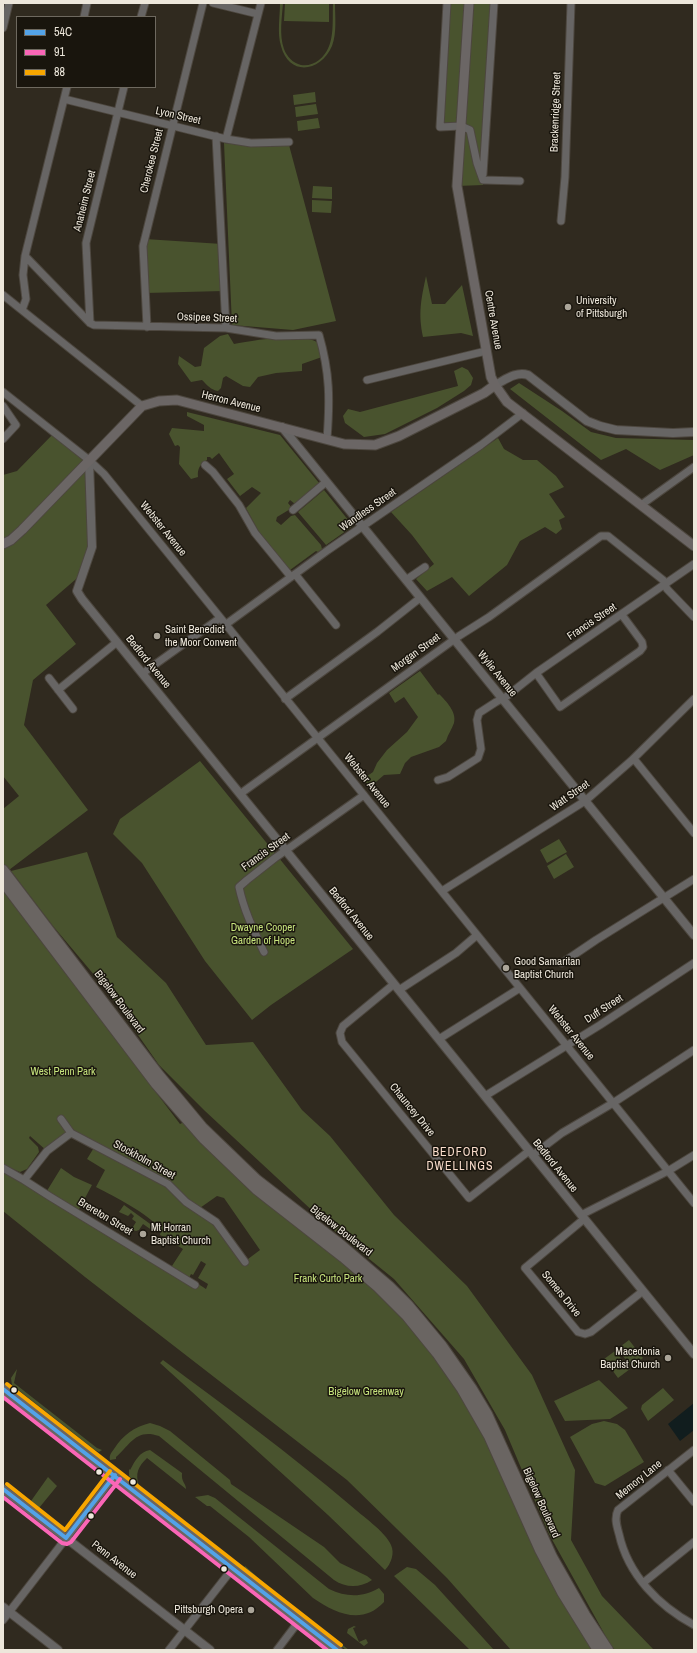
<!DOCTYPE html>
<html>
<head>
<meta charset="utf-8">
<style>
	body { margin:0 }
	#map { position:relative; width:697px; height:1653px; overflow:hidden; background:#302a1f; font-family:"Archivo Narrow",sans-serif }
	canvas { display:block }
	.frame { position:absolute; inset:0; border:4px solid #ede7db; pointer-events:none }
	.legend { position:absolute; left:16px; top:16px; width:140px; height:72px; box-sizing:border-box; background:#19150d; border:1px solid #6e695f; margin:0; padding:5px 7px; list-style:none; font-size:12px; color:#ede7db }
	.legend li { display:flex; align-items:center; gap:8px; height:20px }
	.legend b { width:20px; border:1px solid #6e695f }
</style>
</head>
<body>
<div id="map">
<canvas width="697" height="1653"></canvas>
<div class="frame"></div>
<ul class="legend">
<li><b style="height:5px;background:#53a3e8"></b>54C</li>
<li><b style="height:5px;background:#fa66b7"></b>91</li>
<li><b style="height:5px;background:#f7a600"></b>88</li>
</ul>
</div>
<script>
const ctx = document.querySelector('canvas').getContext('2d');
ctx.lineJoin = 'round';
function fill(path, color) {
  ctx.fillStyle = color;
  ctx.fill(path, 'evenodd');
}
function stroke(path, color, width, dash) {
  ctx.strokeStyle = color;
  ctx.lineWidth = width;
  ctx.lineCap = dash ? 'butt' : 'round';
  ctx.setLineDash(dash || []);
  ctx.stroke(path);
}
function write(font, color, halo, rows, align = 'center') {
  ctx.font = font + ' "Archivo Narrow",sans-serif';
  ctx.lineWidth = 3;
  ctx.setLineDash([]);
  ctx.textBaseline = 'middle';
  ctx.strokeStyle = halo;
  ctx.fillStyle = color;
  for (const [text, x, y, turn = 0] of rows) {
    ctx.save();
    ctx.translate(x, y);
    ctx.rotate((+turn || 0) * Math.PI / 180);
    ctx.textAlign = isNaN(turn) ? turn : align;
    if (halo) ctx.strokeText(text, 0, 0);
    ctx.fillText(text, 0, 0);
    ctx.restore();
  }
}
fill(new Path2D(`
	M280,3H283C282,17 279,35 284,49C287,57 293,63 301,65C308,66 314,64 319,60C336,47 332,22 333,3H335C335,17 337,33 332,46C321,72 289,77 281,46C277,33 280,17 280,3Z
	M285,3H329V22L284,21Z
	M447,3H494L483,185L457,186L461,126L440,127Z
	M315,92L316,102L294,105L293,95Z
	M316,104L318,114L296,117L295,107Z
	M318,118L320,128L298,131L297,121Z
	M224,143L263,147L289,145L336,321L293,330L232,325Z
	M313,186L332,187V199L312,198Z
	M312,200L332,201L331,213L312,212Z
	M145,239L222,244L224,291L145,293Z
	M426,276L432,304H445L462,285L473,336L461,333L423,337C418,313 421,300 426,276Z
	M228,334L234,344C254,340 303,332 319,343L322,357L302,364V371L276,373L258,377L250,387L243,386L226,376L223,378L221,388L218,391C211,390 207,385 202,380L191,382L178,364L179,356L195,367L201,366L204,348L220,336Z
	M462,367L468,370L473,378L471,385L464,391L437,408L385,434L364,437L345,423L343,416L348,409L360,412L458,386L454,371Z
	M519,383L562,411L591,432L616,438L694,440V455L660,470L626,449L601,460L510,389Z
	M187,412L280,435L319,483L295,504L290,500L288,503L292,508L277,517L276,521L281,525L291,516L295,515L321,545L322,549L318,552L316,551L290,570L259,532L246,508L261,493L252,487L240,496L227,479L234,474L219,453L212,459L210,457H207V460C200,464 197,469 198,477L191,479L179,464L180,447L178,445L175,446L169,434L172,428L204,431V425L187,416Z
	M54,433L89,460L93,536L83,573L46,605L76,644L33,680L24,725L88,810L5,873L3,870V809L19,796L3,776V475L17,471Z
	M498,438L504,449L523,460H537L556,476L564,487L549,494L565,517L559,520L562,529L556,534L545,527L520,541L507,565L469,596L452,577L427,591L416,579L434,564L412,535L391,512Z
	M324,490L353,526L326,545L298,512Z
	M420,671L438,695L439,694C446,701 457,712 454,723C452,729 448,734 446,741L439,747L411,757L405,763L400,774L384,775L370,787L363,779L373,772L377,763L387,750L407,732L418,717L404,697L395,703L389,693Z
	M200,761L353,949L271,1005L252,1020L205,961L142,863L113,834L120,819Z
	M559,839L567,852L547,863L540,850Z
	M87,852L117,937L166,983L206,1045L253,1042L302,1110L330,1136L394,1215L467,1286L532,1375L575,1470L571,1540L602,1596L654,1650H615L610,1644L549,1534L505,1430L464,1359L394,1279L331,1228L205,1111L159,1065L106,989L53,926L11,871Z
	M566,854L574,867L554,879L547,866Z
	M3,891L180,1124L184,1122L365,1280L406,1321L443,1368L477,1422L561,1599L593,1650H511L447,1578L347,1480L85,1277L3,1211V1168L45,1194L61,1168L74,1177L92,1185L77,1213L170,1269L183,1249L170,1241L168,1244L165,1241L164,1237L160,1235L161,1230C148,1213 115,1197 96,1187L105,1170L87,1159L95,1146L72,1134L47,1151L30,1136L29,1138L38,1147L39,1152L27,1169L20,1172L3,1165ZM217,1196L224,1198L260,1250L244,1262L216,1222L197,1210ZM201,1261L206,1264L198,1278L208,1284L206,1289L189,1278L191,1274L193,1275Z
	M124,1205L153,1226L156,1230V1233L143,1224L139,1230L136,1231L133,1230V1227L136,1222L132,1219L134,1216L131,1213L128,1216L119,1212Z
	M629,1340L643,1358L632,1367L617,1349Z
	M615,1351L630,1369L618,1378L604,1359Z
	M163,1360C226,1407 290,1454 350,1505C362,1516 385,1531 391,1545C395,1553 391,1564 385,1570L328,1515L160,1363Z
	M17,1369L14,1383L97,1448L102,1450L99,1452L95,1450L12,1385L11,1378Z
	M599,1380L628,1408L610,1419L565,1421L554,1401Z
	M663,1388L674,1400L648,1421L641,1409L642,1405Z
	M604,1421L617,1424L625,1430L644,1462L605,1486L595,1483L570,1437L592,1424Z
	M150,1423L160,1426L170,1431L230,1480L231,1484L324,1547L340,1563L367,1576L372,1580C360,1588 346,1588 334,1580L159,1436C136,1428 130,1445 116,1457V1459L110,1460C109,1455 111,1453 114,1449C123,1435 134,1427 150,1423Z
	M150,1450L182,1473C181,1482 186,1483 186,1489L147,1458C138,1467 135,1473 139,1486L129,1476V1469L130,1470C135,1461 139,1452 150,1450Z
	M48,1477L57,1486L39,1508L31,1501Z
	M208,1495L215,1498L329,1589C346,1597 362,1598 379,1588L384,1594V1602C362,1626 335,1613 313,1598L249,1537L210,1506H207L195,1497Z
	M245,1566L271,1589L349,1650H346L251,1575L252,1574L244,1568Z
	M407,1567L416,1569L435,1585L494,1650H470L394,1576Z
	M354,1626L356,1627L353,1628L359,1642L366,1639L368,1643L364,1646L347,1633L348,1629Z`), '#49532e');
fill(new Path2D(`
	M694,1403V1430L680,1441L668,1424Z`), '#111d1e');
const minor = new Path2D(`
	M213,3L258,14
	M447,3L440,127L461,126L470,130L477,163L483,180L520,181
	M84,17L87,3
	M141,17L145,3
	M3,28L9,3
	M67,87L25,256L90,323L94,325L226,328L276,336L319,335C330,373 330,400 327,439
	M64,99L226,139L251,143L289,142
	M216,136L226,328
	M226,139L261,3
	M483,174L494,3
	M561,221L565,177L571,3
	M3,295L142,406
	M22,310L26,299L23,275L25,256
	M90,323L86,243L124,87
	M147,327L143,246L203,3
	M367,380L486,351
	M3,392L89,460L104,474L694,1203
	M3,406L16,425L3,439
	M205,465L213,472L239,505L255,533L291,577
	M641,505L694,467
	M293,510L326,482
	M295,574L336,625
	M406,580L425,567
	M225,625L328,550L481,445L523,413
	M143,673L220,618
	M536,673L560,707L640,651L643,647L642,642L622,615
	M49,678L73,709
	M58,690L117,642
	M285,699L377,632L420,598
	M634,759L694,833
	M438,780L448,777L478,758L481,749L477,720L479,713L496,702L507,696L536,673L694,564
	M240,794L459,636L489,617L601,536H608L663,580L667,589L694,617
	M442,891L585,801L631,761L694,699
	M264,952C254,931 244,911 239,887L247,880L275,858L364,795
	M562,963L596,940L694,879
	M394,984L343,1026L340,1033L342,1042L469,1198L529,1151
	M399,990L456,953L477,935
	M439,1039L520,988
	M485,1096L600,1025L694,963
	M61,1119L71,1133L168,1184L186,1202L216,1222L245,1262
	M533,1155L562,1133L613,1103L694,1050
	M3,1168L24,1180L49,1196L195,1285
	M24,1180L47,1151L71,1133
	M581,1215L668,1171L694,1155
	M584,1219L525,1268L578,1332L585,1334L591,1332L643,1291
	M694,1450L618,1510C614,1518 617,1527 619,1534C628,1575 659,1606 694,1625
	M668,1470L694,1502
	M643,1583L694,1542
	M3,1620L115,1475
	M169,1650L233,1568
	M277,1650L299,1621`);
const tertiary = new Path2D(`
	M495,385C505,380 516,371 528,375L587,421L600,426L616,430L673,433L694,432
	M282,427L694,935
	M89,460L92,547L77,591L82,599L694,1354
	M3,1489L210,1650
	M3,1607L58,1650`);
const secondary = new Path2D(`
	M469,3L457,186L491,377L495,385L507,402L694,546
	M3,544L11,540L22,530L142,406L159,401L177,400L344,444L375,445L399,436L484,393L495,385`);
const primary = new Path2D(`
	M3,870L158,1074L202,1127L257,1180L341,1245L389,1286L408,1305L442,1346L472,1389L487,1414L552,1557L585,1615L608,1650
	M3,882L156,1084L204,1139L256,1189L343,1257L378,1287L407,1316L437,1353L462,1389L489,1436L540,1550L562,1592L598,1650
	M3,1389L241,1574L337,1650`);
stroke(minor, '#4d473f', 9);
stroke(tertiary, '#4d473f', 10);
stroke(secondary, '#4d473f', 11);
stroke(primary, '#4d473f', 12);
stroke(minor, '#676564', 7);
stroke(tertiary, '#676564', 8);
stroke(secondary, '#6b6665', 9);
stroke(primary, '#6a6562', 10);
stroke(new Path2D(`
	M3,1389L337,1650
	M3,1489L66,1538L115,1475`), '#53a3e8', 4);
stroke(new Path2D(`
	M3,1397L327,1650
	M3,1497L62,1543L67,1544L71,1542L120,1479`), '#fa66b7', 4);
stroke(new Path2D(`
	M7,1384L341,1645
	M7,1484L65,1530L110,1471`), '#f7a600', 4);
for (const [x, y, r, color] of [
	[568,307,4,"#aba599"],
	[157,636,4,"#aba599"],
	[506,968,4,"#aba599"],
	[143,1234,4,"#aba599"],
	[668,1358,4,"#aba599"],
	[14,1390,3.5,"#ede7db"],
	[99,1472,3.5,"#ede7db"],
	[133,1482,3.5,"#ede7db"],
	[91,1516,3.5,"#ede7db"],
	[224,1569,3.5,"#ede7db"],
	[251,1610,4,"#aba599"]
]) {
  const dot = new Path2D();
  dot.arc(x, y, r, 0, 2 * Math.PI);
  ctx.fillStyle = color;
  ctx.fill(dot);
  stroke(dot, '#19150d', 1.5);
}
write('11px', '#ede7db', '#19150d', [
	["Brackenridge Street",556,112,-88],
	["Lyon Street",178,116,13],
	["Cherokee Street",152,161,-76],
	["Anaheim Street",85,201,-76],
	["Ossipee Street",207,318,2],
	["Centre Avenue",493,320,80],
	["Herron Avenue",231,402,14],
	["Wandless Street",368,510,-35],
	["Webster Avenue",163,529,51],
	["Francis Street",592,622,-34],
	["Morgan Street",416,653,-36],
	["Bedford Avenue",148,662,51],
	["Wylie Avenue",497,674,51],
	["Webster Avenue",367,781,51],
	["Watt Street",570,796,-35],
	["Francis Street",266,852,-36],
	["Bedford Avenue",351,914,51],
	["Bigelow Boulevard",119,1002,53],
	["Duff Street",604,1009,-33],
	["Webster Avenue",571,1033,51],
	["Chauncey Drive",412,1110,51],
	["Stockholm Street",144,1160,29],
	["Bedford Avenue",555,1166,51],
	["Brereton Street",105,1217,31],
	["Bigelow Boulevard",341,1231,38],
	["Somers Drive",561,1294,51],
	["Memory Lane",639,1480,-39],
	["Bigelow Boulevard",541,1503,66],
	["Penn Avenue",114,1560,38]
]);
write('11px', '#ede7db', '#19150d', [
	["University",576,301],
	["of Pittsburgh",576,314],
	["Saint Benedict",165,630],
	["the Moor Convent",165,643],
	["Good Samaritan",514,962],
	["Baptist Church",514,975],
	["Mt Horran",151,1228],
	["Baptist Church",151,1241],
	["Macedonia",660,1352,"right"],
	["Baptist Church",660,1365,"right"],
	["Pittsburgh Opera",243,1610,"right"]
], 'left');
write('11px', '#c6e37d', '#19150d', [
	["Dwayne Cooper",263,928],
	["Garden of Hope",263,941],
	["West Penn Park",63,1072],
	["Frank Curto Park",328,1279],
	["Bigelow Greenway",366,1392]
]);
ctx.letterSpacing = '1px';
write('12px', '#faddcc', '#19150d', [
	["BEDFORD",460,1153],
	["DWELLINGS",460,1167]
]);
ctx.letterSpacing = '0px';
</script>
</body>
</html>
